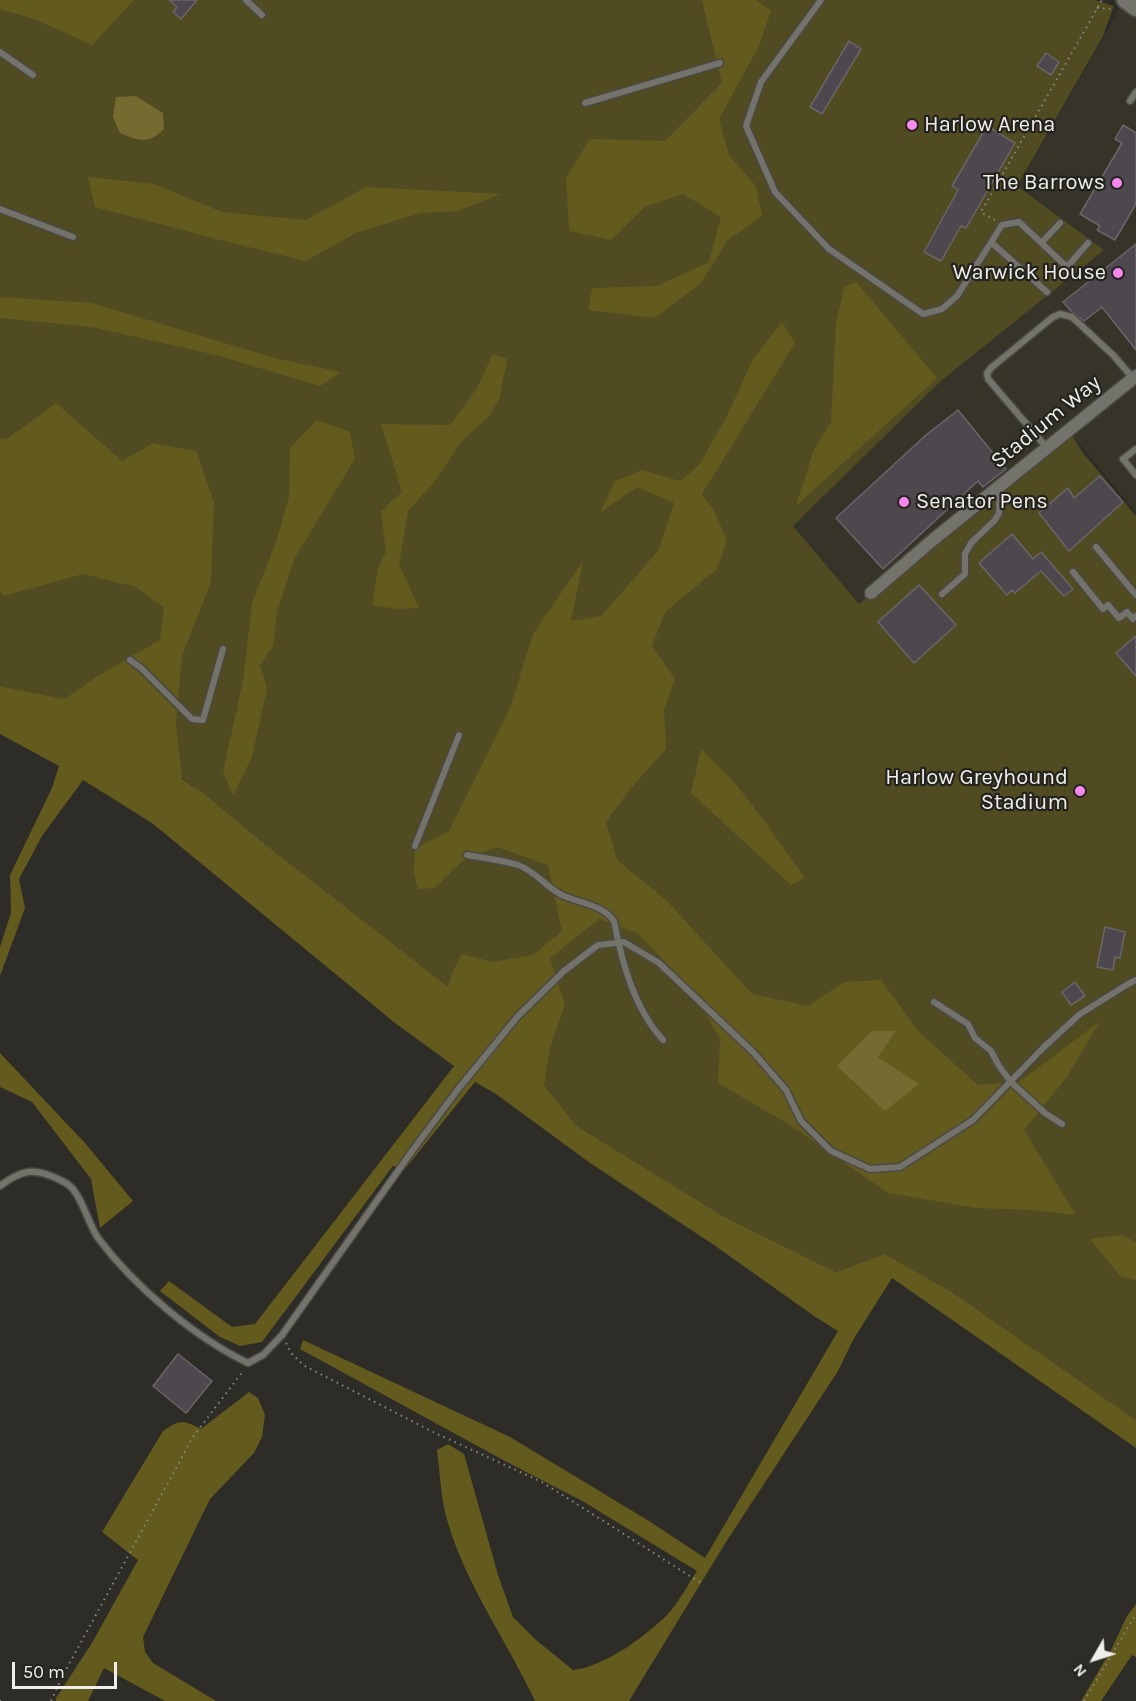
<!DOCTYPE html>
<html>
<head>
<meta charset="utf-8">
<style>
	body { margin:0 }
	#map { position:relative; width:1136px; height:1701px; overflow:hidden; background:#2d2c26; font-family:Karla,sans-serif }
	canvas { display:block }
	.north { position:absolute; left:1064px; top:1629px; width:60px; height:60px; -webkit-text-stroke:4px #24231d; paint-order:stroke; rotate:231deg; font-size:16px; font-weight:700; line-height:24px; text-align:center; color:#efeeea }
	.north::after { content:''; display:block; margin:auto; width:21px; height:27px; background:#efeeea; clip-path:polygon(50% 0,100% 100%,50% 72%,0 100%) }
	.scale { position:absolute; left:12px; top:1662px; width:105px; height:27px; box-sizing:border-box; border:3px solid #efeeea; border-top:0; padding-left:8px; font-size:18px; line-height:21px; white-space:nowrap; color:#efeeea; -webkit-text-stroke:4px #24231d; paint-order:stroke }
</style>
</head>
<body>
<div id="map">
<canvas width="1136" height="1701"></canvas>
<div class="north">N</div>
<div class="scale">50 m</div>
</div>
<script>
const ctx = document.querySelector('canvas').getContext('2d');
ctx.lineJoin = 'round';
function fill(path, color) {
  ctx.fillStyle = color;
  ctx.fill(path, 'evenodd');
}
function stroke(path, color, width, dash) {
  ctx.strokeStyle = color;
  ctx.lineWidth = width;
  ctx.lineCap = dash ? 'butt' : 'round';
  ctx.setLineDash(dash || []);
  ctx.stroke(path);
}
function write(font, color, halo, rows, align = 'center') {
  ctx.font = font + ' Karla,sans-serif';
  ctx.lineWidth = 4.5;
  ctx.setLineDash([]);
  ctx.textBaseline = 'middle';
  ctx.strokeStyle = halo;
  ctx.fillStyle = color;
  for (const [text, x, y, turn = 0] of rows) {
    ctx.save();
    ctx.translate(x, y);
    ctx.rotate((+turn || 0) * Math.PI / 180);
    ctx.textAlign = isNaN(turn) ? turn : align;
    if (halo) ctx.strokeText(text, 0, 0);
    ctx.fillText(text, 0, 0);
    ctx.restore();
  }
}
fill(new Path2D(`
	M1136,0V513L1069,431L929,543L858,604L793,526L942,380L1103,251L1017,187L1123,3Z`), '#363428');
fill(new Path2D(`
	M0,0H1094L1114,6L1102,38L1017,186L1104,250L942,380L793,526L859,604L929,543L1069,430L1083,453L1136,516V1420L952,1292L885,1254L836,1272L723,1216L577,1126L544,1085L201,791L65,699L0,686Z`), '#514b22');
fill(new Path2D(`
	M0,0H134L92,45L34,19L0,9Z
	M702,0H756L771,11L759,46L719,119L729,155L756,186L762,216L728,240L700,284L654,318L588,310L592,288L657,286L709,262L721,217L683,194L645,207L611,240L569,231L566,178L590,139L665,141L722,83Z
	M88,177L154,184L222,212L306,220L366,187L501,194L458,211L421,213L358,232L306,261L224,241L95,207Z
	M856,282L937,378L796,506L814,449L831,422L836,323L844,287Z
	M0,297L92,303L274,358L341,372L320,386L216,355L92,327L0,318Z
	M782,322L795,343L702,494L714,510L727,541L717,569L665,612L652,646L675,679L664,710L666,749L631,788L606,822L617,860L666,900L752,994L808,1006L844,982L881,980L919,1032L978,1085L1019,1082L1100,1021L1067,1077L1024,1130L1076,1215L1032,1210L976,1208L888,1193L790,1125L718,1083L720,1038L688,985L637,933L599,919L550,958L565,1005L550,1047L544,1085L577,1126L723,1216L836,1272L885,1254L952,1292L1136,1420V1448L892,1278L853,1340L838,1371L726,1542L629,1701H535C507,1641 467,1587 448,1523C441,1501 440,1474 437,1450L448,1444L464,1454L498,1575L513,1617L536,1640L573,1670C604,1667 646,1636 668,1614C679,1602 688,1584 697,1571L584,1502L505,1461L300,1349L303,1340L510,1437L649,1521L705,1558L838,1331L814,1316L714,1245L590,1163L496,1094L475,1082L405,1169L393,1166L262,1342L240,1346L220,1337L160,1291L169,1281L232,1327L255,1324L454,1066L395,1023L152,823L83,780L42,836L19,879L25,908L0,976V947L11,913L10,875L52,788L59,766L0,734V686L65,699L96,677L160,640L164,607L136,587L83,574L4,596L0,591V439L8,438L56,403L122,461L153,443L196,451L214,502L211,582L182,656L176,724L182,779L201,791L263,843L448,987L453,971L462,954L493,962L533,955L562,931L548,865L497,847L462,861L435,888L418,889L414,873L415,849L449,831L510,708L533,634L583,561L571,621L601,616L658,551L674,503L637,487L600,513L615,481L642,470L680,481L699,465L726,418L753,359Z
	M493,354L507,359L499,400L489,416L461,442L436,480L408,511L399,564L419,608L396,609L372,605L378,568L386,552L381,511L402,492L381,424L450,425L477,388Z
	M317,420L350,432L355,459L294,559L277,612L273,646L260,665L267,689L252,757L233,795L223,772L243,681L252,603L276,542L289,497L290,448Z
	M701,749L734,782L760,815L805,878L791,885L691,793Z
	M0,1053L85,1143L133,1201L100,1228L91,1179L32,1102L0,1087Z
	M1121,1235L1136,1242V1280L1121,1277L1090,1239Z
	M249,1392L258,1398L265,1415L262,1437L254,1453L210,1499L143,1637L145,1652L153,1663L216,1701H165L104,1668L88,1701H56V1698L92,1643L138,1560L102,1532L163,1431C181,1419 182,1420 201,1429Z
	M1136,1604V1657L1132,1655L1101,1701H1081L1111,1650L1127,1616Z`), '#635a1e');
fill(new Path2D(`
	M136,96L163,113L164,129C148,145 139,141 120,133L113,117L116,97Z
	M872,1031H896L878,1057L919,1084L885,1111L837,1066Z`), '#756b31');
const building = new Path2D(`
	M169,0H197L181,19L173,12L177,7Z
	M849,41L861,49L822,114L810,107Z
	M1046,53L1059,62L1051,75L1037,66Z
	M1123,125L1136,133V204L1115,240L1097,230L1100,226L1080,214L1122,143L1115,139Z
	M987,126L1015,143L966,228L961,226L941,261L924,252L958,190L952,186Z
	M1136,244V350L1102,307L1084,321L1071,311L1063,302Z
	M958,410L1006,469L983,487L978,481L883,569L836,518L926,435Z
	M1100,476L1123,502L1069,551L1039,513L1068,488L1074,498Z
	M1012,534L1033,559L1041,552L1073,589L1064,596L1041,571L1015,593L1012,590L1007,595L979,563Z
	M919,585L956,625L914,663L878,622Z
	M1136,636V676L1116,653Z
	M1105,927L1125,932L1120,958L1115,957L1113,970L1097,967Z
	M1075,982L1085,996L1071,1005L1062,992Z
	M178,1354L212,1381L186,1413L153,1386Z`);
fill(building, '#4d484d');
stroke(building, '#6b656a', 1.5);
const service = new Path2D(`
	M246,0L262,15
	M821,0L761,82L746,126L775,192L829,249L923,314L942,309L957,296L1002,225L1019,222L1067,267L1088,243
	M0,52L33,75
	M1130,101L1136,92
	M585,103L720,63
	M0,209L73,237
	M1042,242L1060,223
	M992,243L1047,292
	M1047,448L988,379L987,373L992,367L1053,317L1060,314L1072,317L1113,355L1133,378
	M1136,449L1123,459L1136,475
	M1096,547L1136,595
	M1073,572L1103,609L1108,605L1119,618L1127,612L1133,619L1136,616
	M942,594L965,574V554L971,543L995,520L999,513L1000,487
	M130,660L141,668L192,719L203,720L223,649
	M415,846L459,735
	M467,855C484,858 502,860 518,865C536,871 547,889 564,896C580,903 603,905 614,921C622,963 634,1008 663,1040
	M934,1002L968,1024L975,1038L991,1051L999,1066L1011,1082L1045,1113L1062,1124
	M0,1186C21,1170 34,1167 58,1179C62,1181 67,1183 70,1186C81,1195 89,1225 98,1238C134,1286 194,1337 248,1363L263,1355L282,1335L412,1151L459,1088L518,1016L564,971L598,945L624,942L659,963L754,1053L786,1090L801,1121L831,1151L870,1169L900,1167L973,1120L1044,1047L1080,1014L1128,984L1136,980`);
const minor = new Path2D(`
	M871,593L934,539L1136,376`);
const tertiary = new Path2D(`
	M1125,0L1136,8`);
stroke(service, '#4a4944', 9);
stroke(minor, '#4a4944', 15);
stroke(tertiary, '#4a4944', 20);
stroke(new Path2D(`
	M1097,8L1113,9
	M995,220L981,212L1102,0
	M286,1343L291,1353L303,1365L435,1433L542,1482L704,1585
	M0,1700V1701
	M51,1701L62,1677L193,1437L243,1371
	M1084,1701L1136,1614`), '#8a8984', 2, [1.5, 4.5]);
stroke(service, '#73726b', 6);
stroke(minor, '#73726b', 12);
stroke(tertiary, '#73726b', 16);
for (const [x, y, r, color] of [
	[912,125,6,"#f688ed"],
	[1117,183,6,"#f688ed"],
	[1118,273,6,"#f688ed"],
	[904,502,6,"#f688ed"],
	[1080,791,6,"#f688ed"]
]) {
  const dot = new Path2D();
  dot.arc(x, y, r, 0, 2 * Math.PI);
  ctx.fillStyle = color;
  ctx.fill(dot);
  stroke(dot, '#24231d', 2);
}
write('22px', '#efeeea', '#24231d', [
	["Harlow Arena",924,125,"left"],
	["The Barrows",1105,183],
	["Warwick House",1106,273],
	["Senator Pens",916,502,"left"],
	["Harlow Greyhound",1068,778],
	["Stadium",1068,803]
], 'right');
write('22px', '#efeeea', '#24231d', [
	["Stadium Way",1046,422,-39]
]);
</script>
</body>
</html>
